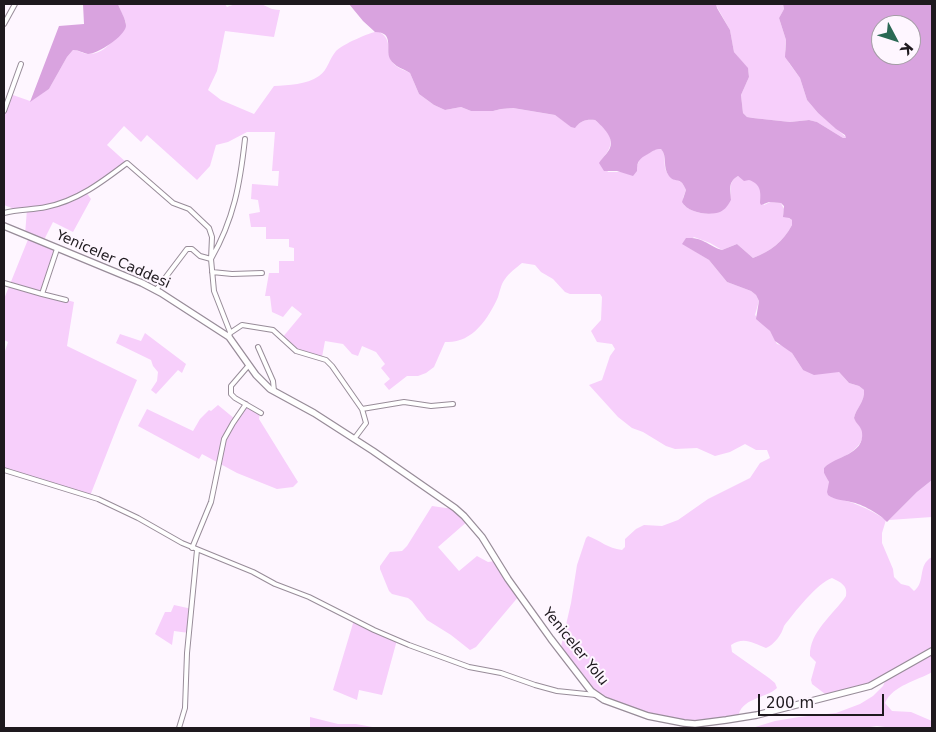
<!DOCTYPE html>
<html>
<head>
<meta charset="utf-8">
<style>
	body { margin:0 }
	#map { position:relative; width:936px; height:732px; overflow:hidden; background:#fef6ff; font-family:"DejaVu Sans",sans-serif }
	canvas { display:block }
	.frame { position:absolute; inset:0; border:5px solid #1e191e; pointer-events:none }
	.north { position:absolute; left:871px; top:15px; width:50px; height:50px; box-sizing:border-box; background:#fef6ff; border:1px solid #a49ea5; border-radius:50%; rotate:130deg; font-size:14px; font-weight:700; line-height:20px; text-align:center; color:#1e191e }
	.north::after { content:''; display:block; margin:auto; width:18px; height:22px; background:#2a6854; clip-path:polygon(50% 0,100% 100%,50% 72%,0 100%) }
	.scale { position:absolute; left:758px; top:694px; width:126px; height:22px; box-sizing:border-box; border:2px solid #1e191e; border-top:0; padding-left:6px; font-size:15px; line-height:18px; white-space:nowrap; color:#1e191e; -webkit-text-stroke:4px #fef6ff; paint-order:stroke }
</style>
</head>
<body>
<div id="map">
<canvas width="936" height="732"></canvas>
<div class="frame"></div>
<div class="north">K</div>
<div class="scale">200 m</div>
</div>
<script>
const ctx = document.querySelector('canvas').getContext('2d');
ctx.lineJoin = 'round';
function fill(path, color) {
  ctx.fillStyle = color;
  ctx.fill(path, 'evenodd');
}
function stroke(path, color, width, dash) {
  ctx.strokeStyle = color;
  ctx.lineWidth = width;
  ctx.lineCap = dash ? 'butt' : 'round';
  ctx.setLineDash(dash || []);
  ctx.stroke(path);
}
function write(font, color, halo, rows, align = 'center') {
  ctx.font = font + ' "DejaVu Sans",sans-serif';
  ctx.lineWidth = 4;
  ctx.setLineDash([]);
  ctx.textBaseline = 'middle';
  ctx.strokeStyle = halo;
  ctx.fillStyle = color;
  for (const [text, x, y, turn = 0] of rows) {
    ctx.save();
    ctx.translate(x, y);
    ctx.rotate((+turn || 0) * Math.PI / 180);
    ctx.textAlign = isNaN(turn) ? turn : align;
    if (halo) ctx.strokeText(text, 0, 0);
    ctx.fillText(text, 0, 0);
    ctx.restore();
  }
}
fill(new Path2D(`
	M118,4H225L227,7C236,3 251,1 260,4C268,6 270,10 280,10L274,37L225,31L217,71L208,90L221,100L254,114L274,86C289,85 306,85 319,76C328,70 329,59 336,51C343,44 369,33 378,31C396,41 382,52 395,65C399,69 405,70 410,73L419,94L434,105L445,110L461,107L471,111H493L501,109L513,108L555,115L572,127H575C581,121 586,119 595,120C612,134 617,143 601,160L608,172H621L637,166L640,158L656,149H661C668,157 661,167 669,175C676,183 681,177 686,190L683,198L684,205C698,217 721,217 731,200C732,189 727,183 738,176C743,180 744,179 750,180C762,183 761,196 764,205L770,202L781,203L784,209L783,215L792,220V225C783,242 771,251 753,258L737,244L722,250L710,243L694,237L685,245L709,260L727,282L751,291L756,295L759,301L755,315L770,331L777,344L784,346L792,353L803,370L839,372L849,383L859,386L864,390C865,402 856,408 854,418C856,422 859,425 861,428C871,447 837,460 826,466L824,468V473L828,478L832,497C853,502 868,508 886,520L882,533V543L893,569L894,577L901,584L909,586L914,591C926,582 917,565 932,557V672C917,681 893,685 885,703L892,711L911,712L932,721V728H893L877,726L863,728H752L775,721L799,717L836,713L860,704L873,696L883,686L886,679L829,697L812,684L811,680L816,662L810,656C809,632 834,614 846,596C848,585 840,582 832,578C817,583 794,613 784,626C782,634 774,645 766,648C753,643 744,636 731,645L732,652L769,678L775,683L777,688C765,699 740,698 738,718L707,723L668,720L596,695L560,651L571,603L577,565L586,538L588,536C601,541 607,548 622,550L625,547V539L636,529L644,525L662,526L678,520L708,499L750,478L760,463L770,458L767,450H756L745,444L730,452L715,456L697,448L675,449L666,446L643,432L632,428L618,417L589,385L602,380L610,356L615,349L612,344L597,342L591,331L601,320L602,297L600,294H570L565,292L553,279L541,272L535,265L522,263C516,268 510,272 505,279C501,284 500,291 498,297C488,320 471,344 445,342L434,367L426,373L418,376H407L389,390L384,384L390,379L381,368L385,364L376,352L362,346L358,356L352,354L343,344L325,341L322,357L296,351L282,338L302,314L292,306L283,317L272,312L270,296H265L269,273H279V261H294V248L289,247V239H266V227H251L249,214L260,212L258,200L251,199L252,184L278,186L279,171H272L275,132H247L228,142L216,145L210,166L197,180L147,135L141,142L124,126L107,145L127,163L86,192L91,199L73,232L53,222L43,242L57,249L42,293L74,302L67,346L137,380L119,422L90,496L4,470V354L8,342L4,340V299L29,237L25,235L27,209L17,210L4,205V111L10,94L30,101L49,89L67,57L73,50C79,50 83,54 89,54C106,54 117,36 126,23Z
	M716,4H783L784,9L779,18L786,40L785,50L789,63L800,78L807,100L818,113L847,138H843L817,122L809,120L790,122L753,118L747,117L743,113L741,95L749,77L748,69L734,52L730,30L717,7Z
	M145,333L186,364L182,373L178,370L156,394L151,390L157,381L158,372L153,366L151,360L116,343L120,334L141,341Z
	M246,404L260,412L259,419L298,482L293,487L277,489L237,473L202,454L199,459L138,426L147,409L193,431L200,419L209,410L211,411L218,405L235,419Z
	M932,480V517L889,520L917,492Z
	M432,506L446,508L454,507L469,520L438,547L459,571L477,556L488,562L495,561L519,596L476,647L470,650L451,635L427,620L412,601L408,598L392,594L389,591L380,569V566L390,552L402,551L407,546Z
	M174,605L192,609L189,633L174,631L172,645L155,634L165,612H171Z
	M354,620L397,640L382,695L359,690L357,700L333,690Z
	M310,717L338,724H356L378,728H310Z`), '#f7cffb');
fill(new Path2D(`
	M83,4H118C120,10 126,19 126,26C125,36 98,54 88,54C83,53 79,50 73,50L67,57L49,89L30,102L59,26L84,24Z
	M349,4H716L717,8L730,30L734,52L748,68L749,77L741,95L743,113L747,117L753,118L790,122L809,120L817,122L843,138H846L845,135L836,129L818,113L807,100L800,78L785,57L786,40L779,18L784,9L783,4H932V480L917,492L887,522C880,514 862,504 851,502C843,500 835,500 828,495L827,492L829,482L824,473V468C835,456 865,455 862,432C861,426 856,424 854,418C856,408 865,402 864,390L859,386L849,383L839,372L814,375L803,370L792,353L775,341L770,331L756,319L759,301L756,295L751,291L727,282L709,260L682,244L686,238C704,237 708,246 722,250L737,244L753,258C771,251 783,242 792,225V220L789,218L783,217L784,206L781,203L769,202L761,205L760,203C761,192 761,184 749,180L744,181L738,176C727,183 731,189 731,200C729,204 725,210 720,212C709,216 688,213 682,202L686,190C680,175 675,184 669,176C662,167 668,157 661,149C655,149 653,151 648,154C639,159 637,161 637,171L633,176L617,171H604L599,163C602,158 606,155 609,150C616,139 603,127 595,120C586,119 580,121 575,128L571,127L555,115L513,108L501,109L493,111H471L461,107L445,110L434,105L419,94L410,73C402,68 395,67 390,59C385,49 395,32 375,32L363,21ZM881,25H911V55H881Z`), '#d9a3df');
const street = new Path2D(`
	M4,24L15,4
	M4,111L21,64
	M4,213C18,209 32,210 46,207C77,201 102,182 127,163L173,203L189,209L209,228L212,237L211,259L214,291L230,332L229,337
	M212,272L232,274L262,273
	M4,283L42,294L57,249
	M156,290L187,249H192L200,256L211,259C234,219 240,184 245,139
	M42,294L66,300
	M230,333L242,325L273,330L296,351L326,360L332,366L362,409
	M258,347L273,381L274,391
	M249,365L231,386V394L235,398L261,413
	M354,439L366,423L362,409L404,402L431,406L453,404
	M4,470L98,499L138,518L182,543L253,572L275,584L309,597L374,630L409,645L469,667L501,673L535,685L557,691L596,695
	M192,548L211,502L224,439L233,423L246,404
	M179,728L185,708L187,653L197,550`);
const secondary = new Path2D(`
	M4,226L142,283L161,293L229,337L256,375L270,389L314,413L373,451L455,508L464,516L482,537L508,579L551,639L591,691L604,700L648,716L684,723L695,724L726,720L757,715L870,686L932,651`);
stroke(street, '#988c99', 6);
stroke(secondary, '#988c99', 8);
stroke(street, '#fff', 4);
stroke(secondary, '#fff', 5.5);
write('14px', '#1e191e', '#fef6ff', [
	["Yeniceler Caddesi",113,260,24],
	["Yeniceler Yolu",575,647,51]
]);
</script>
</body>
</html>
